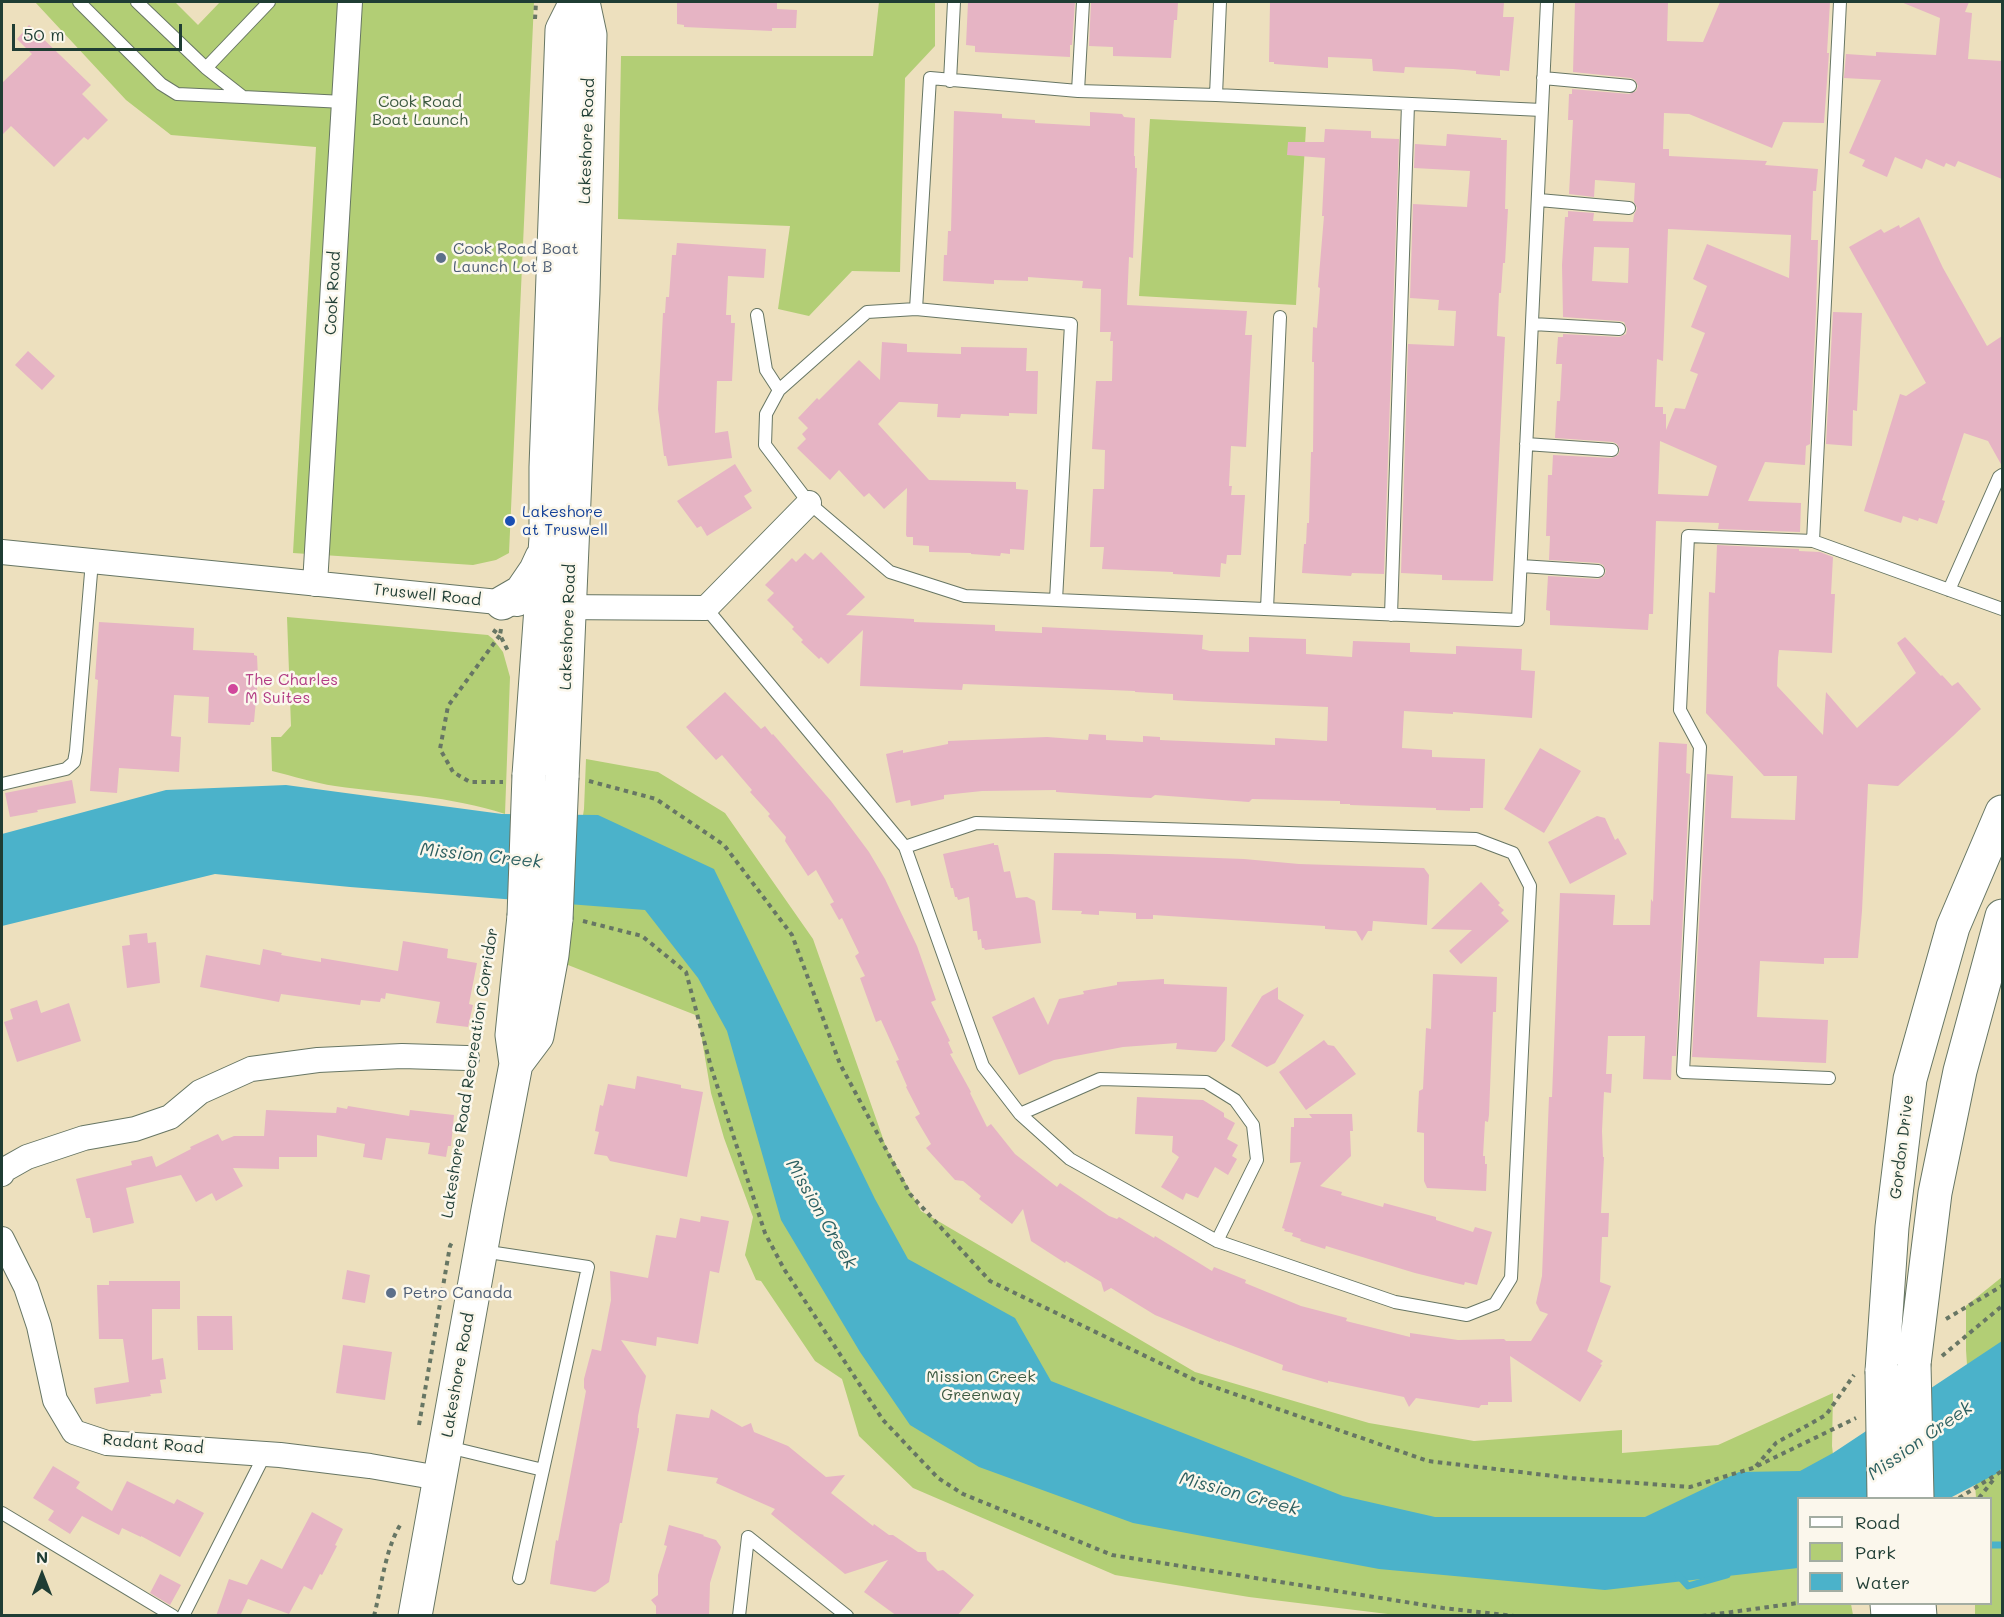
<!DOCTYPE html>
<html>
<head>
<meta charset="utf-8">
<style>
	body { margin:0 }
	#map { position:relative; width:2004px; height:1617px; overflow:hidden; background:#ede0be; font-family:Mali,sans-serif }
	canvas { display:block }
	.frame { position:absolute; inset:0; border:3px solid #1f3d34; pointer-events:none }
	.legend { position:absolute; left:1797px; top:1497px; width:195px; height:108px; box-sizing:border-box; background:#fbf7ec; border:2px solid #a3ada2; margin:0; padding:8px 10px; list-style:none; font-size:18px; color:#1f3d34 }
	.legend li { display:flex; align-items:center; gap:12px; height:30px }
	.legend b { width:30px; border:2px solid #a3ada2 }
	.north { position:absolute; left:12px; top:1545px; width:60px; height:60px; -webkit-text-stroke:4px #fbf7ec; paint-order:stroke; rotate:0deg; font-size:16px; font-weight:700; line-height:24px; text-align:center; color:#1f3d34 }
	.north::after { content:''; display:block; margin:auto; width:21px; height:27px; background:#1f3d34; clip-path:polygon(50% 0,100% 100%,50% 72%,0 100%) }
	.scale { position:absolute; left:12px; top:24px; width:170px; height:27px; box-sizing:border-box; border:3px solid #1f3d34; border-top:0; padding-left:8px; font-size:18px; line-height:21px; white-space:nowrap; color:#1f3d34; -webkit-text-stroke:4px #fbf7ec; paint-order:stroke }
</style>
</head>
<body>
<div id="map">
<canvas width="2004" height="1617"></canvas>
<div class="frame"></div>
<ul class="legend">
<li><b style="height:8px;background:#fff"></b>Road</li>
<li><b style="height:16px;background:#b2ce75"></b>Park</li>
<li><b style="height:16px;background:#4bb2ca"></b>Water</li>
</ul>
<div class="north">N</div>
<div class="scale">50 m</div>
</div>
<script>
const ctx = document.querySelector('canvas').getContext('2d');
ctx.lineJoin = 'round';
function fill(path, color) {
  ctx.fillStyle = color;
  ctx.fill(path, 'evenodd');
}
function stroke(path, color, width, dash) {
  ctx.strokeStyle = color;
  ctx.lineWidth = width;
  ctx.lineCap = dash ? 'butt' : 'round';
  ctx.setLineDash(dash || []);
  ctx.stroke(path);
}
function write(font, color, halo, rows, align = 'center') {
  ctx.font = font + ' Mali,sans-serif';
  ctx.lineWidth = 5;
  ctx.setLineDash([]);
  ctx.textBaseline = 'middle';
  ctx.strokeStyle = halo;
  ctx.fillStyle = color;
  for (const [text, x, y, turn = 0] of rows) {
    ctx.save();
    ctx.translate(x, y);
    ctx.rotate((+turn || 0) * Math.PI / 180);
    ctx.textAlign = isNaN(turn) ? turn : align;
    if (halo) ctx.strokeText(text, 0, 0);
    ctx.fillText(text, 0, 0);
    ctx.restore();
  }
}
fill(new Path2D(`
	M35,2H175L198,25L220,2H534L509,553L496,560L473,565L293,553L316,147L171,135L126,100Z
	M879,2H935V46L905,78L900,272L852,271L809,316L778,309L790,226L618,219L621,56H873Z
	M1150,119L1306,127L1296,305L1139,296Z
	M287,617L488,635L493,639L503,652L510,677L505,814C451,796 392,794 335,786C314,783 293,776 272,771L271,737H281L291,726Z
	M586,759L658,772L725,813L813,939L886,1147L921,1211L1195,1372L1369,1423L1474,1441L1622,1430V1453L1718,1445L1833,1393L1832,1446L1838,1498H1798V1604H1851L1853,1615L1404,1616L1249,1597L1115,1575L913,1488L859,1436L842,1379L815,1361L761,1281L756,1280L745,1255L753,1217L724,1138L711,1093L698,1016L568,965L571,891L584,809Z
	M2002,1277V1615H1975V1604H1990V1498H1976L1966,1350V1306Z`), '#b2ce75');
fill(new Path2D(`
	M286,785L502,814L598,815L714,869L875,1199L908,1259L1015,1318L1051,1381L1343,1496L1435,1517H1645L1739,1472L1800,1471L1833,1453L2002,1341V1468L1996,1474L1950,1498H1798V1568L1605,1590L1379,1569L1133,1523L979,1467L910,1425L860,1352L781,1220L727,1031L698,978L645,910L350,887L215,874L2,926V834L166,790Z`), '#4bb2ca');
stroke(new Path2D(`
	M1990,1545H2002
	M1678,1575L1688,1586L1727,1575`), '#4bb2ca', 7);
fill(new Path2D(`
	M677,2H777V9L797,10L796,28H772V31L684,27V25L677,24Z
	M968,2H1075L1072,45H1070V57L975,52V46L966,45Z
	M1091,2H1178L1177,20H1174L1171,58L1113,56V47L1089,46Z
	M1270,2H1504L1503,17H1514L1509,71L1500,70V76L1476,74V71L1453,69L1405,67L1404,73L1373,71L1372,59L1328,57V68L1274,64V62H1269Z
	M1575,2H1668L1667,41L1703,42L1720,2H1830L1827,53H1829L1824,123L1783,122L1772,148L1689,114L1664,113L1663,149H1669V156L1767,161L1765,165L1818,169L1816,191H1813L1811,240H1818L1816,311L1810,444L1806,446L1805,465L1765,462L1748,501L1801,503L1800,532L1718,529L1719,523L1656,521L1653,614H1649L1648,630L1550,625V611L1546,610L1548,576L1598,579L1604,576L1606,571L1603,565L1599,563L1549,560L1550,536H1546L1548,475H1552L1553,455L1611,458L1618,455L1620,450L1617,444L1613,442L1555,438L1557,401H1560L1562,364H1556L1558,337H1563V334L1619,337L1626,334L1627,329L1624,322L1619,321L1563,317L1562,265L1565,217H1568V211L1594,213L1593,221L1633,222L1634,215L1637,208L1634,202L1635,183L1595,180L1594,197L1569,194L1573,120H1568L1569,94H1572V89L1629,94L1636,91L1638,86L1635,80L1631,78L1573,72ZM1668,229L1791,235L1789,278L1707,244L1693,279L1707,286L1691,327L1705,333L1690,371L1698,374L1685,409L1675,408L1666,430V414H1663V407H1655L1657,359L1663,361ZM1594,247L1629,248L1628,283L1592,281ZM1660,441L1717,466L1708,496L1658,494Z
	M1901,2H1969L1965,12L1972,13L1968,59L2002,61V179L1958,161L1955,167L1946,163L1944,167L1926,159L1922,169L1895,157L1887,177L1862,166L1865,160L1849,153L1881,80L1844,78L1846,54L1876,56V52L1936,55L1940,18Z
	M29,25L91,85L82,94L108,120L88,140L84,137L54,167L11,126L2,135V83L32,54L17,39Z
	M954,111L1002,114V118L1035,120V123L1090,126V112L1122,114L1124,117L1135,118L1134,156H1135V168H1137L1133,258L1129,257L1127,305L1247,311L1245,335H1252L1246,447L1231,446L1229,486H1232L1231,495H1245L1241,555H1227L1226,564L1221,563L1220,577L1173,574V572L1102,569L1104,547H1090L1093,489H1104L1105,450L1092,449L1096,381H1112L1113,341H1110L1111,332H1100L1101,289L1082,288L1083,281L1028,277V281L994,280V284L943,281L944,255H947L948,231H951Z
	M1325,129L1371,131V138L1399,139L1384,574L1352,573L1351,576L1302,573L1304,544H1306L1307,523H1309L1311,452H1313L1314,362H1312L1313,327L1317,328L1320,288L1318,287L1324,216H1322L1325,158L1287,155L1288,142H1324Z
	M1447,134L1501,138V140H1507L1505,209H1508L1505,263H1503L1501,293H1499L1497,336L1505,337L1493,581L1442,580V575L1401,573L1408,344L1454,346L1456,311L1438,310L1439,300L1410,298L1413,204L1467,207L1470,171L1414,168L1415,144L1446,146Z
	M1919,217L1943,268L1987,346L2002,336V466L1988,441L1964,433L1942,500L1945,501L1937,524L1919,518L1918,521L1903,516L1901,523L1864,511L1900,394L1906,396L1926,383L1849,247L1881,229L1884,233L1899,225L1900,228Z
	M677,243L766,249L764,278L728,276L726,315H731V323H735L732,381H717L715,433L728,431L732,458L668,466L666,456H664L658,409L663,313H665L666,297H669L672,255H676Z
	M1833,312L1862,313L1857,411L1853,410L1852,446L1826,444Z
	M882,342L907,344V352L961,354V347L1027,348L1026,371H1038L1037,414L1009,413V416L961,414L960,418L937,417L938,404L899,402L878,424L929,480L1016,482V489L1028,490L1024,550L1010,549V554L1001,553L1000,556L971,554V553L929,552V546L913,545V537H907L906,535L907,488L884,509L869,493L864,497L839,470L830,480L797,448L806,439L802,434L808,428L798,418L817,398L819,400L859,360L880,380Z
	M28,351L55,376L42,390L15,365Z
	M735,464L752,491L744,496L752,508L707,536L701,526L697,528L677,501Z
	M1717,545L1799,549V551L1820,552L1833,557L1831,594H1835L1832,653L1779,650L1778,658L1777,686L1823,735L1826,692L1857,728L1916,673L1897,643L1905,637L1941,676L1942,675L1952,686L1958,682L1981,709L1953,736L1898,786L1868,784L1862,911L1858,958H1824V964L1760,961L1757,1017L1828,1020L1826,1063L1692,1057L1707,774L1733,776L1731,818L1795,820L1797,776H1764L1706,713L1709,592L1715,593Z
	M821,552L865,597L846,615L914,619V622L995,625V631L1042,633V627L1203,635L1202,649L1210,651L1249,652V637L1306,639V654L1352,657L1353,641L1410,643V652L1456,654V646L1522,649L1521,670L1535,671L1532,718L1453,712V714L1404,711L1402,748L1432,750V757L1485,759L1483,808H1470V811L1436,810V808L1350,805V804H1340V801L1252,799L1249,802L1155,795L1151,798L1131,797L1056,792V790L982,791L944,795V799L911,806L910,800L896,803L886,754L903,750V753L948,744V741L1047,737L1088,740L1089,734L1106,735V740L1143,742V736L1160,737V740L1275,745V738L1327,741L1328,707L1188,701L1173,700V694L1135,692V691L963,684L962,690L860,686L863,630L828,664L821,657L819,659L801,642L803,640L792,629L794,627L767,600L774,593L765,585L792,558L796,562L805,553L813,560Z
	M99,622L194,628L193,650L254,653V655L257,656L258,677L254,722H251L250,725L208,723L209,697L174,695L171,736L181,737L179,772L119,768L117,793L90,791L98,680L95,679Z
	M725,692L761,729L765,726L772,735L773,734L831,801L869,852L885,879L917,946L936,1000L931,1002L950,1041L948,1042L953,1053L950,1054L971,1092L970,1093L987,1127L991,1124L1015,1154L1057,1187L1060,1183L1109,1216L1117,1219L1119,1217L1154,1238L1155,1236L1212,1271L1214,1267L1246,1280L1245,1283L1301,1306L1347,1318L1346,1321L1410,1337V1333L1458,1340L1504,1339L1506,1341H1531L1548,1314L1540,1311L1536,1303L1542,1276L1549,1097H1552L1560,893L1615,895L1613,925H1650L1651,899L1653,902L1659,742L1687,744L1686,773L1690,774L1676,1056H1672L1671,1080L1643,1079L1645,1036H1608L1606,1074H1612L1611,1093L1604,1092L1602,1131L1603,1157H1604L1601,1213H1609L1608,1237H1602L1600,1282L1611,1286L1587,1351L1603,1361L1600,1364L1602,1365L1580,1402L1510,1356L1512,1402H1488V1405H1481L1479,1408L1416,1398L1409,1407L1404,1397L1328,1381V1383L1282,1370L1283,1365L1220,1341V1342L1155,1315L1111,1288L1104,1292L1101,1282L1066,1261L1065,1263L1031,1241L1023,1209L1012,1224L979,1199L981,1196L963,1181L955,1180L926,1148L931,1144L915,1117L920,1114L906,1087L907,1086L896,1061L899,1060L881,1020L876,1022L860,978L865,976L855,956L859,953L842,918L839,920L830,904L834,902L816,870L808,876L785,841L786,837L768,816L770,814L750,792L752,790L722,755L716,760L686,727Z
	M1540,748L1581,771L1544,833L1504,809Z
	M72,780L76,803L37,810L38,812L10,817L5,793Z
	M1597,816L1605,818L1615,840L1618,838L1627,854L1570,884L1548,842Z
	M994,843V845H998L1004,872L1010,871L1016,898L1027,897L1035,901L1041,943L985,950L984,948H982L981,939L978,940L977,931H973L969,897L958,900L957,897H955L953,888H951L943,854Z
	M1054,853L1109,854L1244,859L1299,864L1424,868L1429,875L1427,925L1373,921L1372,931H1368L1362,941L1356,931L1325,929V926L1153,915V919H1136V913L1099,911V915L1081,914L1082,911L1052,910Z
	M1481,882L1500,903L1498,905L1504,910L1501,913L1509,921L1461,964L1449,951L1472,930L1431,929Z
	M147,933L148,943L156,942L160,983L127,988L122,946L130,945L129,935Z
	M403,941L448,949L447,958L477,963L469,1004L473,1005L468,1027L436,1023L440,1002L386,993L385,999L381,998L380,1002L361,1000L360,1005L281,994L279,1002L200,987L206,955L260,965L263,949L282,953L281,955L321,962V958L398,971Z
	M1433,974L1497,977L1496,1012H1493L1489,1115L1488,1122L1485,1121L1483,1156H1485V1164H1487L1486,1191L1427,1188L1424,1181V1133L1417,1132L1419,1091L1423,1089L1426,1028L1431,1029Z
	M1164,979V984L1227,987L1225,1040L1216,1052L1176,1049L1177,1043L1123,1047L1054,1060L1019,1075L992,1017L1034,997L1048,1025L1059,999L1084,994L1083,991L1117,985V982Z
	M1278,987V999L1304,1015L1275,1063L1267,1067L1231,1046L1262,996Z
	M37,1000L41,1013L69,1003L81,1041L17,1062L4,1022L13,1019L10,1009Z
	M1324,1040L1328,1045L1334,1046L1356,1074L1306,1110L1279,1072Z
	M637,1076L681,1085V1088L703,1092L687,1177L610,1161L607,1156L594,1154L599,1132L595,1131L600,1105L603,1106L608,1084L635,1089Z
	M1137,1097L1203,1100L1224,1113V1117L1235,1123L1227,1139L1238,1145L1232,1156L1237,1159L1228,1175L1215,1167L1198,1198L1186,1193L1183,1200L1161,1187L1179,1157L1172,1152L1173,1136L1135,1134Z
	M348,1106L409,1116L410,1110L454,1115L451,1146H448L446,1157L428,1154L430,1143L386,1138L382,1160L363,1157L365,1144L317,1135V1157H279V1169L233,1168L243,1186L216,1201L212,1193L196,1202L181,1175L126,1188L134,1223L93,1233L90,1218H86L76,1179L132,1165L131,1161L152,1156L156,1167L191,1149L190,1147L218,1134L222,1141L234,1136H264L266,1110L336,1113L337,1107L347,1109Z
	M1309,1114H1352L1353,1131H1350L1351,1156L1320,1186L1342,1192L1341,1195L1383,1207L1384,1203L1436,1217V1220L1473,1232L1475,1227L1492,1232L1477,1285L1465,1282L1464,1285L1415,1273L1326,1246L1325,1249L1300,1241L1301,1239L1292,1236L1293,1233L1284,1231L1285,1229L1282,1228L1301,1162L1290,1163L1291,1127H1294V1118H1312Z
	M701,1216L729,1221L719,1273L710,1271L698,1344L657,1337L656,1346L621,1340L646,1376L638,1416L637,1428H639V1431L622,1523H620L609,1582L595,1592L550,1584L556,1540L558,1541L586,1391L584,1388V1379L589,1360L592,1349L601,1351L611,1300L610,1271L648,1278L656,1235L676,1238L680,1218L700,1222Z
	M347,1270L370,1275L365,1303L342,1299Z
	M109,1281H180V1309H152V1360L163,1358L166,1379L160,1380L162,1393L150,1394L151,1396L96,1404L94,1388L129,1382L123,1339H99L97,1285H109Z
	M197,1316H232L233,1350H198Z
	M343,1345L392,1352L385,1400L336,1393Z
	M711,1409L742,1427L751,1423L754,1432L788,1446L826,1477L845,1475L831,1493L873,1526L874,1524L889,1535H893L918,1552H926L927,1560L938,1571L943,1570L974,1595L957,1616H897L864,1592L888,1560L845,1574L771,1514L775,1509L716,1483L718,1478L667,1471L676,1414L709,1418Z
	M53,1466L80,1482L76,1488L112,1511L127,1481L174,1504L177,1499L204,1513L180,1557L141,1536V1537L122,1528L119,1535L82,1516L70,1534L48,1520L54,1511L33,1498Z
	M312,1512L343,1529L335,1545L337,1546L322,1575L320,1574L312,1590L304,1586L289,1614L248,1599L240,1616H216L229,1579L247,1585L261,1559L282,1569Z
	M669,1525L704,1535L703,1536L716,1540L721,1547L710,1583L709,1616H656V1606L651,1600L658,1595V1575L667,1546L664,1545Z
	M160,1574L181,1585L170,1605L150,1593Z`), '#e6b4c4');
const service = new Path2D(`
	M79,2L161,84L177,94L243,97
	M137,2L206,68L243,97L344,102
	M206,68L269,2
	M1543,78L1630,86
	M950,81L954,2
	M1078,91L1083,2
	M1216,95L1220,2
	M1539,200L1629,208
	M916,309L930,78L1078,91L1216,95L1542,110
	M757,315L766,370L779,390
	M1533,324L1619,329
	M1526,444L1612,450
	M1813,541L1840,2
	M1521,566L1598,571
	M1949,590L1999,477L2002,475
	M1056,600L1071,324L916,309L867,312L779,390L766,414L765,445L809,503L890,572L965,596L1518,620L1547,2
	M706,608L905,847L983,1066L1020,1114L1070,1159L1217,1241L1395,1302L1467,1315L1495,1304L1511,1278L1530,886L1513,853L1476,839L976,823L905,847
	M1267,609L1280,317
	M1391,615L1408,104
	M2,784L66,769L74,762L76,751L92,561
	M1829,1078L1683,1072L1700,747L1680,710L1688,536L1813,541L2002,609
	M1020,1114L1100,1079L1206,1082L1235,1100L1253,1125L1257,1160L1217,1241
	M482,1251L588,1267L519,1578
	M448,1447L543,1470
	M2,1513L173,1616
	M183,1616L265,1454
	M739,1616L748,1537L847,1616`);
const minor = new Path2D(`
	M2,552L518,604
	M315,584L350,2
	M553,607L706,608L809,503
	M2,1174L4,1170L27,1157L84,1138L135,1129L170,1117L200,1092L251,1069L318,1060L402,1056L467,1058
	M2,1239L26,1287L39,1326L55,1400L74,1432L107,1443L280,1455L370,1466L439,1478`);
const secondary = new Path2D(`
	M502,603L521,592L536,570L542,557
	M529,775L546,538V467L562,30L576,2
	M562,777L583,292L590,35L583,2
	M516,1064L537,1036L552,955L556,919
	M1914,1364L1935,1193L1960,1071L2002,916
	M1882,1371L1892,1227L1910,1079L1953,927L2002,812
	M1887,1604L1888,1616
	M1919,1604L1920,1616
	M415,1616L488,1210L516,1064L512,1035L524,916`);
stroke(service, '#677664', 14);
stroke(minor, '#677664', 26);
stroke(secondary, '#677664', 35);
stroke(new Path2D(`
	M535,19L536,2
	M501,629L500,635L509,653
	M493,630L500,635L448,706L440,749L453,772L470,782H503
	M589,781L656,799L724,845L792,935L840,1064L910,1194L990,1281L1197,1381L1428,1461L1570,1478L1690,1487L1753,1468L1856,1418
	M583,921L642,936L686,972L711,1067L765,1233L784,1269L883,1420L938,1478L963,1494L1112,1555L1443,1608L1514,1616
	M1946,1319L2002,1286
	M1942,1356L2002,1306
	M419,1425L450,1246L453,1241
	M1756,1466L1776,1443L1826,1415L1854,1375
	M1959,1498L2002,1471
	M1979,1498L1994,1479
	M374,1616C382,1585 385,1548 402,1522
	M1702,1616L1798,1603`), '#677664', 4, [4.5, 4.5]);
stroke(service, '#fff', 12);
stroke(minor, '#fff', 24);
stroke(secondary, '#fff', 33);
const secondaryBridge = new Path2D(`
	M524,916L529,775
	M556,919L562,777
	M1914,1364L1917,1498
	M1882,1371L1884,1498`);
stroke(secondaryBridge, '#677664', 35, []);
stroke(secondaryBridge, '#fff', 33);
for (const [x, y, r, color] of [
	[441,258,6,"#5c6f8a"],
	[510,521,6,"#1a4fb4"],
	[233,689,6,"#d1479c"],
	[391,1293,6,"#5c6f8a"]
]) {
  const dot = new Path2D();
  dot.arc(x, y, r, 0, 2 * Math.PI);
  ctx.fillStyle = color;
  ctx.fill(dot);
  stroke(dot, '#fbf7ec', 2);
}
write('16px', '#3c5a41', '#fbf7ec', [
	["Cook Road",420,102],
	["Boat Launch",420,120],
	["Mission Creek",981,1377],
	["Greenway",981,1395]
]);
write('16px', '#1f3d34', '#fbf7ec', [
	["Lakeshore Road",587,141,-88],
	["Cook Road",333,293,-87],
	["Truswell Road",427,595,6],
	["Lakeshore Road",568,627,-88],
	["Lakeshore Road Recreation Corridor",470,1073,-81],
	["Gordon Drive",1902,1147,-83],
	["Lakeshore Road",458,1375,-80],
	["Radant Road",153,1444,5]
]);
write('16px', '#4e5e75', '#fbf7ec', [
	["Cook Road Boat",453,249],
	["Launch Lot B",453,267],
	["Petro Canada",403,1293]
], 'left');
write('16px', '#164399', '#fbf7ec', [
	["Lakeshore",522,512],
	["at Truswell",522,530]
], 'left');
write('16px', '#b23c85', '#fbf7ec', [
	["The Charles",245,680],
	["M Suites",245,698]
], 'left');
write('italic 18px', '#2c6061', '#fbf7ec', [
	["Mission Creek",481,856,6],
	["Mission Creek",821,1214,60],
	["Mission Creek",1920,1441,-35],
	["Mission Creek",1239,1494,15]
]);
</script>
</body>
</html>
